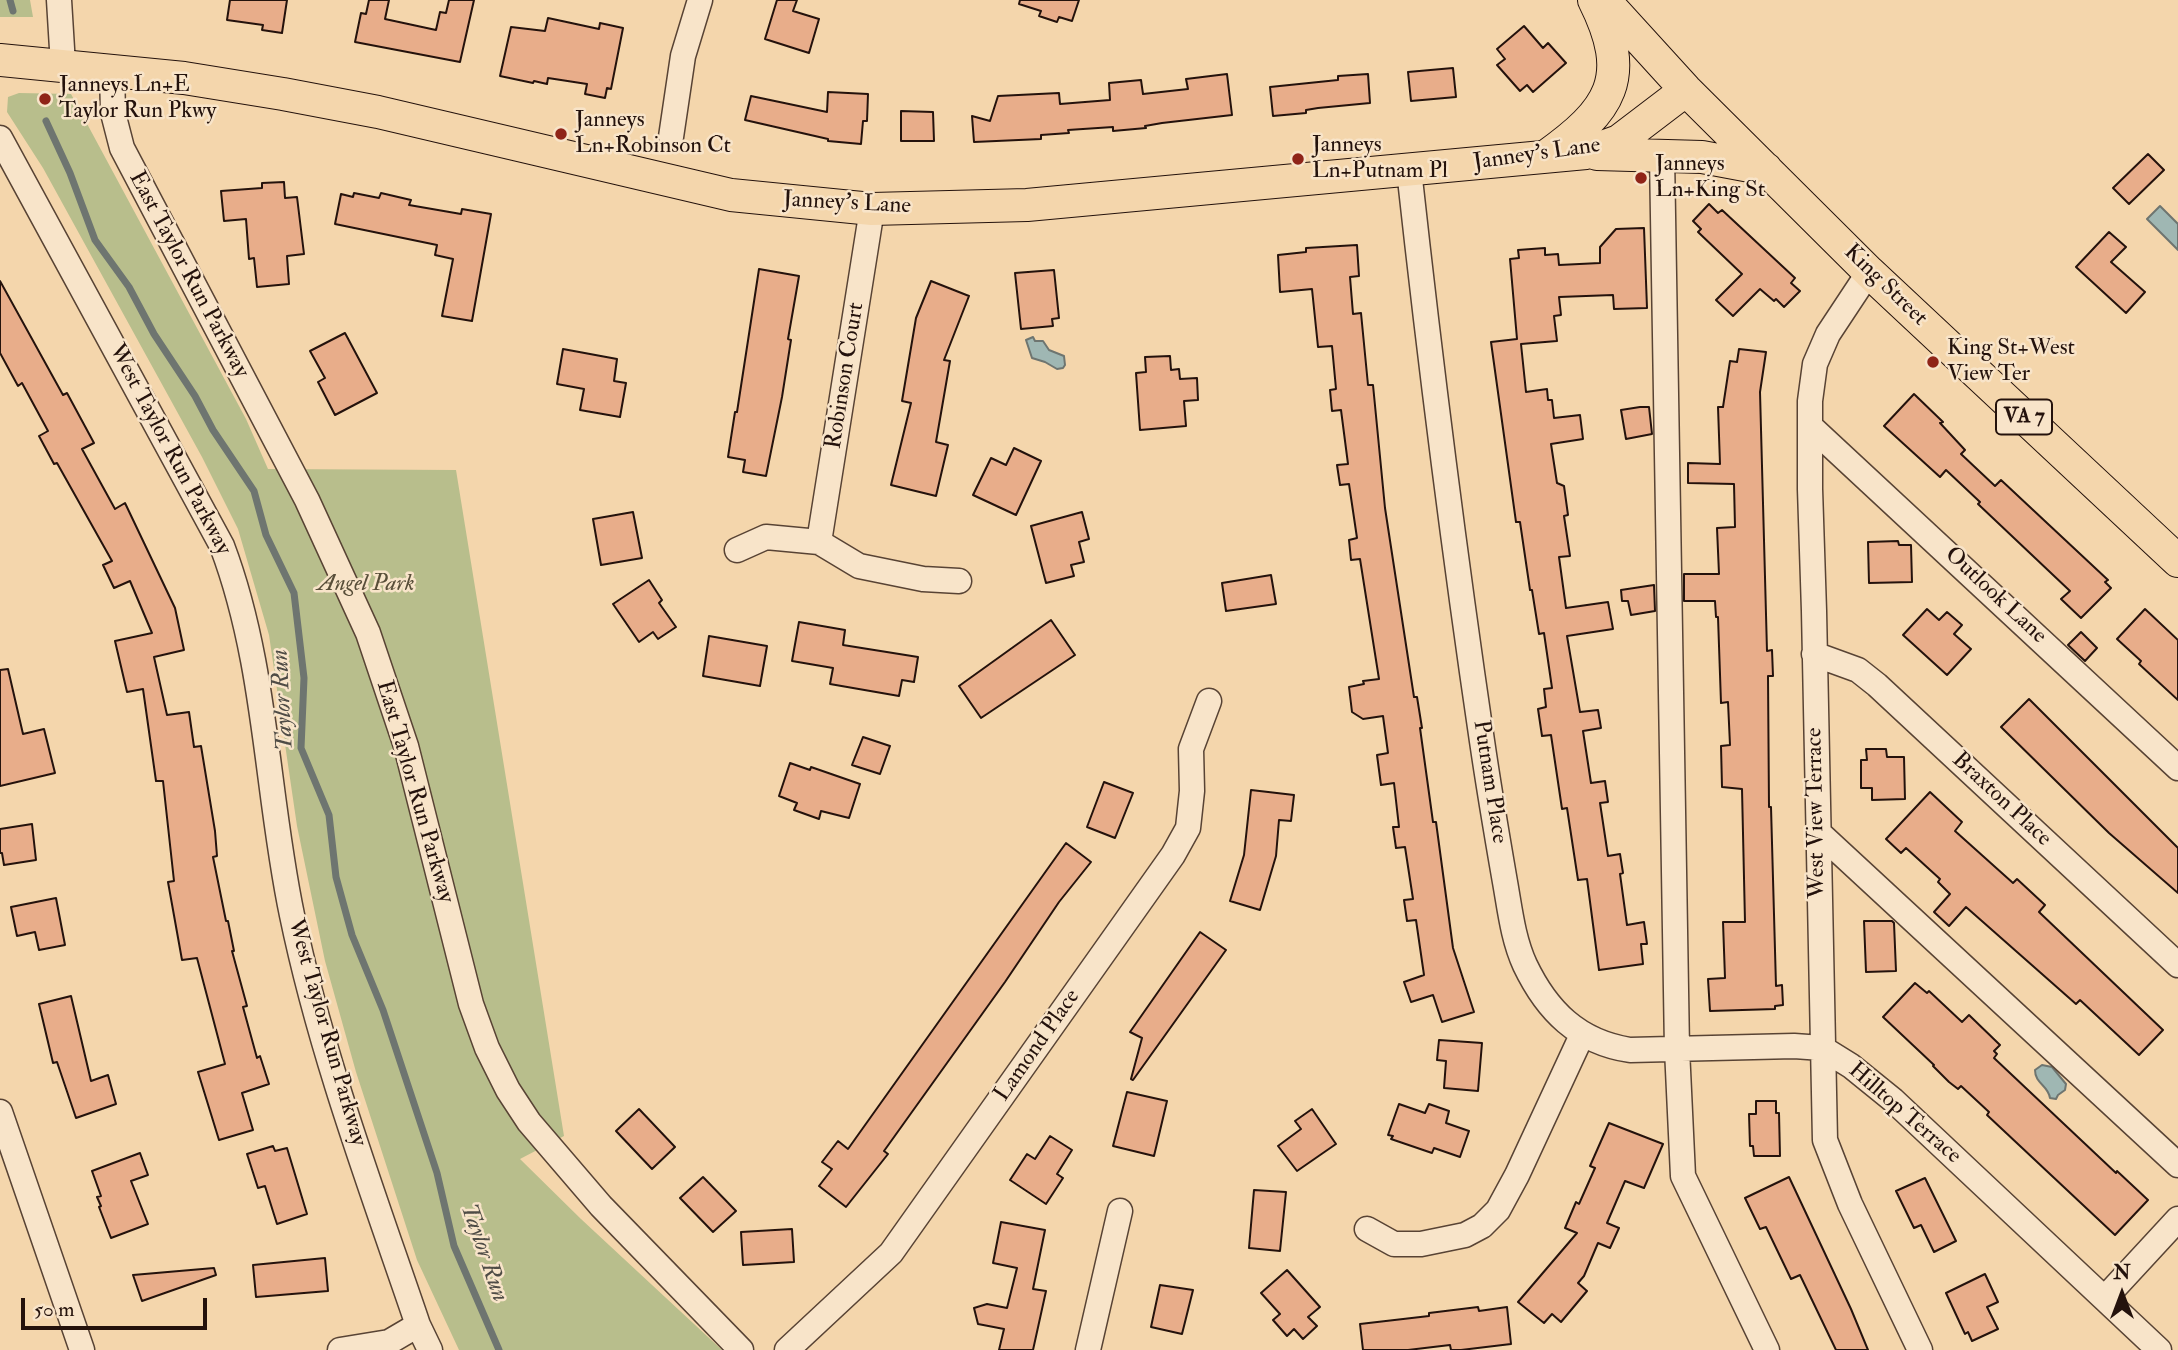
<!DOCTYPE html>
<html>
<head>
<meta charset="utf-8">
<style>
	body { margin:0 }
	#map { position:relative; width:2178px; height:1350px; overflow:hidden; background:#f4d6ac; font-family:"IM FELL Double Pica",serif }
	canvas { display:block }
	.north { position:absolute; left:2087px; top:1259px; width:70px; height:70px; -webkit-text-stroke:5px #f8e4c9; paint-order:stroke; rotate:0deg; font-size:19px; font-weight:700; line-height:28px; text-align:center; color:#24120c }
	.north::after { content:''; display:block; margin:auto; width:24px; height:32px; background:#24120c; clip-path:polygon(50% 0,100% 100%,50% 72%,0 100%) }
	.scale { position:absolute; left:21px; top:1298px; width:186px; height:32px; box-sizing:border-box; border:4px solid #24120c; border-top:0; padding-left:9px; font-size:21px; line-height:24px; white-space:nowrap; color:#24120c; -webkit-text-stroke:5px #f8e4c9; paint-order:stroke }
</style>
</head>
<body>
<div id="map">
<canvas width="2178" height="1350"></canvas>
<div class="north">N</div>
<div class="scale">50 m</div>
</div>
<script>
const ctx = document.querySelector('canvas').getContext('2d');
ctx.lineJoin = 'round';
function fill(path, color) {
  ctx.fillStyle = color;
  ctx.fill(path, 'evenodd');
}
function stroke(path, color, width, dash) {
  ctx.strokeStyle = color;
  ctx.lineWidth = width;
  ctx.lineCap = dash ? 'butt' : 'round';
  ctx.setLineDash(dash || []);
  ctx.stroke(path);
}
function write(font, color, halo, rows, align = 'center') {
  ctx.font = font + ' "IM FELL Double Pica",serif';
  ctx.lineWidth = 5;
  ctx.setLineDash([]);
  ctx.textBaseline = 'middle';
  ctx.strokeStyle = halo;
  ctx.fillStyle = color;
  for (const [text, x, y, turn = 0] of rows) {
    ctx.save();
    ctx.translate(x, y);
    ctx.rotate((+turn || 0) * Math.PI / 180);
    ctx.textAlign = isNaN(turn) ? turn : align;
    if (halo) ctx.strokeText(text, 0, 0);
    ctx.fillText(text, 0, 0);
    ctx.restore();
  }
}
fill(new Path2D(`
	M0,0H30L33,17H0Z
	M19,93L71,94L246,419L268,469L456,470L564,1136L520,1159L581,1219L722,1350H459L417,1260L356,1072L325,961L297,826L269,635L238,529L202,457L43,168L7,112L8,97Z`), '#b8be8c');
const water = new Path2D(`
	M2160,206L2178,224V250L2147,219Z
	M1033,337L1035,341H1043L1049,350L1064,356L1065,365L1063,368L1057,369L1045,362L1032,358L1026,340Z
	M2042,1065L2052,1067L2066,1084L2065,1090L2058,1095L2056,1099L2050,1098C2048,1085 2035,1084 2035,1070Z`);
fill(water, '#9fb7b3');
stroke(water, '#6e7570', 2);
stroke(new Path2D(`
	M10,0L13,11
	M46,121L70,173L95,240L129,287L154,334L195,396L213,430L254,491L266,535L294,593L304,678L301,748L329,815L336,877L352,935L383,1010L437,1173L454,1246L499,1350`), '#6e7570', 7);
const building = new Path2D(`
	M230,0H287L282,33L262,30L263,25L227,20Z
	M369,0H389L385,19L436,30L440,12L446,13L449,0H474L460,62L355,42L361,13L366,14Z
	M777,0H797L793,11L819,19L809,53L765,39Z
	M1020,0H1079L1072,21L1059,17L1057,22L1039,16L1041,11L1019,4Z
	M548,18L599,29L600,23L623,28L611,89L607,88L605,98L585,94L587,84L548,78L547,84L534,81L533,83L500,76L511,27L545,31Z
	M1524,26L1543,48L1548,43L1566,63L1533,92L1527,85L1520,91L1497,65L1505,59L1497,49Z
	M1453,68L1456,97L1411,101L1408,72Z
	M1227,74L1232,115L1162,123L1145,126L1146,128L1113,131V127L1068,130L1069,133L1041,135V139L974,142L972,116L990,121L998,96L1059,93L1060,104L1110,100L1109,83L1141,80L1143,94L1188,89L1186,79Z
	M1368,74L1370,103L1318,108L1306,110V113L1273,116L1270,87L1338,80V76Z
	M828,92L868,94L867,121H863L861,144L828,141V139L745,120L751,96L827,112Z
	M901,111L933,112L934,141H901Z
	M2148,154L2164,170L2129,204L2113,188Z
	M284,182L285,198L297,197L304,254L287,256L289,284L257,287L254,258L249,259L246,219L224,221L221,191L262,188V183Z
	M354,193L379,198L381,193L411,200L409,205L461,214L462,209L491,214L472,321L442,316L453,259L435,255L437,245L335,224L341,194L353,197Z
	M1709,204L1718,213L1722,210L1795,278L1791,283L1800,291L1784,307L1776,299L1774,301L1760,289L1733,316L1716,300L1742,274L1698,232L1701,229L1693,221Z
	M1644,228L1647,308L1614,309L1613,295L1559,297L1561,315L1554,316L1557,341L1521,344L1526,392L1547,389L1548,400H1552L1554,418L1580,415L1583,439L1551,444L1557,483L1564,486L1568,515L1564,516L1570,556L1559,557L1566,608L1608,602L1613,629L1567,636L1580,712L1598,710L1601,728L1583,731L1591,783L1605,781L1608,802L1600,803L1608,856L1620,854L1623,873L1620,874L1627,925L1644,922L1647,944H1641L1643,964L1599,970L1587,879L1578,880L1567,808L1562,809L1551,735L1542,736L1538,709L1546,707L1544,689L1552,688L1544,633L1539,634L1532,590H1530L1520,522H1516L1491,342L1517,339L1510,259L1519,258L1518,250L1545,248V255L1558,254L1559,265L1600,263V247L1616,229Z
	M2109,232L2126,247L2111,262L2145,292L2126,313L2076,267Z
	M1357,245L1359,276L1350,277L1353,314L1361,313L1368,385H1373L1385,508L1414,697H1417L1422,728H1420L1433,822H1436L1453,948L1474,1012L1442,1022L1433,995L1411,1002L1404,982L1424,975L1416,920L1407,921L1404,900L1413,899L1405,847L1396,848L1393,827H1399L1394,783L1381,785L1377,755L1388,753L1383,716L1363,719L1352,712L1349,687L1364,684L1363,681L1379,679L1360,559L1351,560L1349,540L1357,538L1349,484L1340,485L1337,465L1348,464L1341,410L1332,411L1330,390L1336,389L1332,346L1318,347L1312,289L1280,292L1278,255L1306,252V248Z
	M759,269L799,276L788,339L791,340L782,397L766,476L743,472L745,460L728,457L735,412H737Z
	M1054,270L1059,318L1052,319L1053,326L1021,329L1015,273Z
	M0,281L63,395L67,393L94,443L82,449L115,509L125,503L175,608L184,650L154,657L167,715L189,712L194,747L201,746L215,831L217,856L213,857L226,921H228L234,951H232L247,1006L243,1007L257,1058L260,1056L269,1084L242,1093L253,1130L219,1140L198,1072L225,1064L197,958L182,960L168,882L174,881L163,781H156L143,689L127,692L115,641L152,633L130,581L114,588L103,565L112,561L57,463L54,464L39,436L48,431L22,383L18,386L0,353Z
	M931,281L969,296L944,360L950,361L936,442L948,445L936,496L891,485L911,403L902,401L916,318Z
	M345,333L377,393L335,415L318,382L325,378L310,351Z
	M563,349L617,359L614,381L626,383L620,417L580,410L584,389L557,384Z
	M1739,349L1766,352L1760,392L1767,651L1772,650L1773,676H1768L1769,807H1771L1776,986L1782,985L1783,1005L1775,1006V1009L1710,1011L1708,979L1725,978L1723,922H1745L1742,789L1722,787L1721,746L1730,745L1728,702L1721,703L1718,617H1716L1715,601H1684V574H1719L1717,528L1735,527L1734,484L1688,483V463L1720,464L1718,407H1723L1730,361L1737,362Z
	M1170,356L1171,370L1179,369L1180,379L1197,378L1198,400L1184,401L1186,426L1140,430L1136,373L1146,372L1145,357Z
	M1914,394L1943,422L1940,423L1965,450L1961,454L1995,486L2001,480L2108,580L2105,582L2111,588L2081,618L2061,599L2070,591L1978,504L1980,502L1946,470L1940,477L1884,426Z
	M1640,407H1649L1652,434L1626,439L1621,410Z
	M1014,448L1041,461L1016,515L973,495L991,458L1006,465Z
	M633,512L642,558L601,565L593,519Z
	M1082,512L1089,539L1079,542L1084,562L1071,565L1074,576L1046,583L1031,526Z
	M1898,541L1899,545H1911L1912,582L1869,583L1868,542Z
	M1271,575L1276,604L1226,611L1222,583Z
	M649,580L662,600L659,603L676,627L658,639L653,632L639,642L613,604Z
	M1654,585L1655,611L1631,615L1628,601H1622L1621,590Z
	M1927,609L1939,620L1947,612L1962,625L1954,634L1971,649L1947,675L1903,635Z
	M2145,609L2178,640V700L2139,664L2141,661L2117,639Z
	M1051,620L1075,655L981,718L959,686Z
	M799,622L845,630L843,645L918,657L914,682L902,680L899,696L830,684L833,668L792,661Z
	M2081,632L2097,648L2085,661L2068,645Z
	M709,636L767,646L760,686L703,676Z
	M8,669L23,734L44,729L55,773L0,786V670Z
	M2029,699L2178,848V893L2109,833L2001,727Z
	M863,737L890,746L880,774L852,765Z
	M1866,749H1886L1887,757H1904L1905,799L1872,800V788H1861V760H1867Z
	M790,763L810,770L811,767L860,784L849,818L821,811L819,819L794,810L797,803L779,796Z
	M1104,782L1133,793L1115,838L1087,827Z
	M1251,790L1294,795L1291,821L1279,820L1276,856L1260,910L1230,901L1244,855Z
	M1930,792L1962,822L1955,831L2013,883L2017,879L2045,905L2039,912L2163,1030L2139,1055L2080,1000L2076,1004L1966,907L1949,926L1934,912L1950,894L1938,882L1940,879L1906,848L1901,853L1886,839Z
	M32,824L36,860L4,865L2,853H0V829Z
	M1066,843L1091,862L1059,902L1005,982L884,1151L888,1154L846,1207L819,1186L832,1169L822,1162L838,1141L848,1149Z
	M56,898L65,945L39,950L35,932L17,936L11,907Z
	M1864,921H1892L1894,923L1896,971L1866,972Z
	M1200,932L1226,950L1133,1080L1131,1079L1142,1038L1130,1032Z
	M1915,983L1927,993L1929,991L1962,1022L1969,1015L2000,1045L1994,1051L1997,1054L1994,1058L2116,1173L2117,1171L2148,1200L2115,1235L1987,1115L1989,1112L1961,1086L1958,1089L1949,1082L1933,1066L1934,1065L1883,1017Z
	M71,996L91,1081L108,1075L116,1104L76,1118L57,1062L53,1063L39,1004Z
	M1439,1040L1482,1043L1478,1091L1444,1088L1446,1061L1437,1060Z
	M1127,1092L1167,1101L1154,1156L1113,1146Z
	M1756,1101H1776V1113H1779L1780,1156H1754L1753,1146H1750L1749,1114H1756Z
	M1399,1104L1425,1113L1429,1104L1449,1111L1446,1123L1469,1131L1460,1157L1434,1148L1432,1153L1391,1139L1393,1136L1388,1135Z
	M639,1109L675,1147L652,1169L616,1131Z
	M1312,1109L1336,1144L1297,1171L1278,1146L1301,1129L1295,1121Z
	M1609,1123L1663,1144L1644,1188L1625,1181L1607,1223L1619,1228L1610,1248L1598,1243L1584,1276L1578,1283L1587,1291L1561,1322L1552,1314L1544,1323L1518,1302L1577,1233L1565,1228L1576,1202L1579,1204L1595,1168L1590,1166Z
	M1050,1136L1072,1150L1057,1174L1063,1178L1046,1204L1010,1180L1027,1154L1035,1159Z
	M273,1146L275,1151L287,1148L307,1214L277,1224L265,1186L258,1188L247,1154Z
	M140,1153L148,1175L131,1181L148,1224L111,1238L99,1207L101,1206L97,1197L101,1196L92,1171Z
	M703,1177L736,1211L713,1232L680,1198Z
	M1789,1177L1851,1309L1868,1350H1836L1800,1275L1791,1279L1766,1227L1760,1229L1745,1198Z
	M1925,1178L1956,1241L1934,1252L1921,1225L1914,1228L1896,1191Z
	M1254,1190L1286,1192L1280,1251L1249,1248Z
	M1001,1222L1045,1230L1033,1289L1046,1291L1033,1350H999L1004,1329L978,1324L974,1308L987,1304L1007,1308L1017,1268L993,1263Z
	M792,1229L794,1262L743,1265L741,1232Z
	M325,1258L328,1291L256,1297L253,1265Z
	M214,1268L216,1275L142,1301L133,1275Z
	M1287,1270L1320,1307L1308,1317L1317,1326L1303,1339L1294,1329L1287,1336L1273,1320L1280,1314L1261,1293Z
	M1985,1274L1998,1302L1987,1307L1998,1329L1972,1341L1968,1332L1965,1334L1946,1293Z
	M1160,1285L1193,1290L1182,1334L1151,1327Z
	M1478,1307L1479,1311L1507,1307L1511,1344L1461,1350H1451L1450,1345L1408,1350H1363L1360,1324L1429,1316V1313Z`);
fill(building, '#e8ad8a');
stroke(building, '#24120c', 2);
const minor = new Path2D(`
	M59,0L63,65
	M112,70L113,113L122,148L307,500L368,633L406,746L471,1004L487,1048L508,1090L529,1122L601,1206L741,1350
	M671,137L683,56L700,0
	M0,138L222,546C267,665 266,792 292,915C321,1055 372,1190 418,1325L430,1350
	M1662,156L1677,1049L1683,1176L1767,1350
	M1409,170C1430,361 1454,551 1482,741C1489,789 1497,836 1505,882C1510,910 1513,939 1525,965C1547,1011 1578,1042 1630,1050L1794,1046L1822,1048L1851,1066L1893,1100L2159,1350
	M1869,272L1828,334L1815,364L1810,401V489L1814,611L1825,1140L1850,1204L1920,1350
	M1810,426L2178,768
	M819,542L872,209
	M737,550L766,537L819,542L859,566L923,579L959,581
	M1814,654L1858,670L1877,685L2178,965
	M1818,832L2178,1165
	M0,1112L82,1350
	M1367,1229L1394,1244H1421L1465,1235L1482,1226L1498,1210L1517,1175L1582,1035
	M2105,1298L2178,1219
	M340,1350L389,1342L418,1325
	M787,1350L891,1253L1173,855L1188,828L1192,791L1191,749L1209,701
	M1088,1350L1120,1211`);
const major = new Path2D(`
	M1604,0L1686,90L1869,272L2178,561
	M0,60L184,78L283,94L378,112L731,195L872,209L1027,205L1586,153L1619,141L1686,90
	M1597,154L1702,157L1766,169
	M1545,157C1611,110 1633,78 1594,0`);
stroke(minor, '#584334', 27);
stroke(major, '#24120c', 34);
stroke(minor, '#f8e4c9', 24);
stroke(major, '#f4d6ac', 32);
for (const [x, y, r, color] of [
	[45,99,7,"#8f2418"],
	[561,134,7,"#8f2418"],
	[1298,159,7,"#8f2418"],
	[1641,178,7,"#8f2418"],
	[1933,362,7,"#8f2418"]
]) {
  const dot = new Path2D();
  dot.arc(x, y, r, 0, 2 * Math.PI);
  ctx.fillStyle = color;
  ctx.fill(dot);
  stroke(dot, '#f8e4c9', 2.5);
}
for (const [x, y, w] of [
	[2024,417,56]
]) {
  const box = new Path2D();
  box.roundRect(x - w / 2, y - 17.5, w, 35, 5);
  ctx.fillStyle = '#f8e4c9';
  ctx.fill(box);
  stroke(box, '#24120c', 2);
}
write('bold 21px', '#24120c', null, [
	["VA 7",2024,417]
]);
write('23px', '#24120c', '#f8e4c9', [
	["Janneys Ln+E",59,86],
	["Taylor Run Pkwy",59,112],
	["Janneys",575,121],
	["Ln+Robinson Ct",575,147],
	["Janneys",1312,146],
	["Ln+Putnam Pl",1312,172],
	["Janneys",1655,165],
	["Ln+King St",1655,191],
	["King St+West",1947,349],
	["View Ter",1947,375]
], 'left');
write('23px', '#24120c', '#f8e4c9', [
	["Janney's Lane",1537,155,-8],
	["Janney's Lane",847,204,3],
	["East Taylor Run Parkway",188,275,62],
	["King Street",1885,286,44],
	["Robinson Court",846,376,-81],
	["West Taylor Run Parkway",169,450,62],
	["Outlook Lane",1995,596,43],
	["Putnam Place",1489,782,81],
	["East Taylor Run Parkway",414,792,74],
	["Braxton Place",2001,800,43],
	["West View Terrace",1817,813,-91],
	["West Taylor Run Parkway",326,1033,74],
	["Lamond Place",1038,1046,-55],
	["Hilltop Terrace",1904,1114,41]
]);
write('italic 23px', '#584e39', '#f8e4c9', [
	["Angel Park",366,585]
]);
write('italic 24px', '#4f4c46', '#f8e4c9', [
	["Taylor Run",284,700,-93],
	["Taylor Run",483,1253,71]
]);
</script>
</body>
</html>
